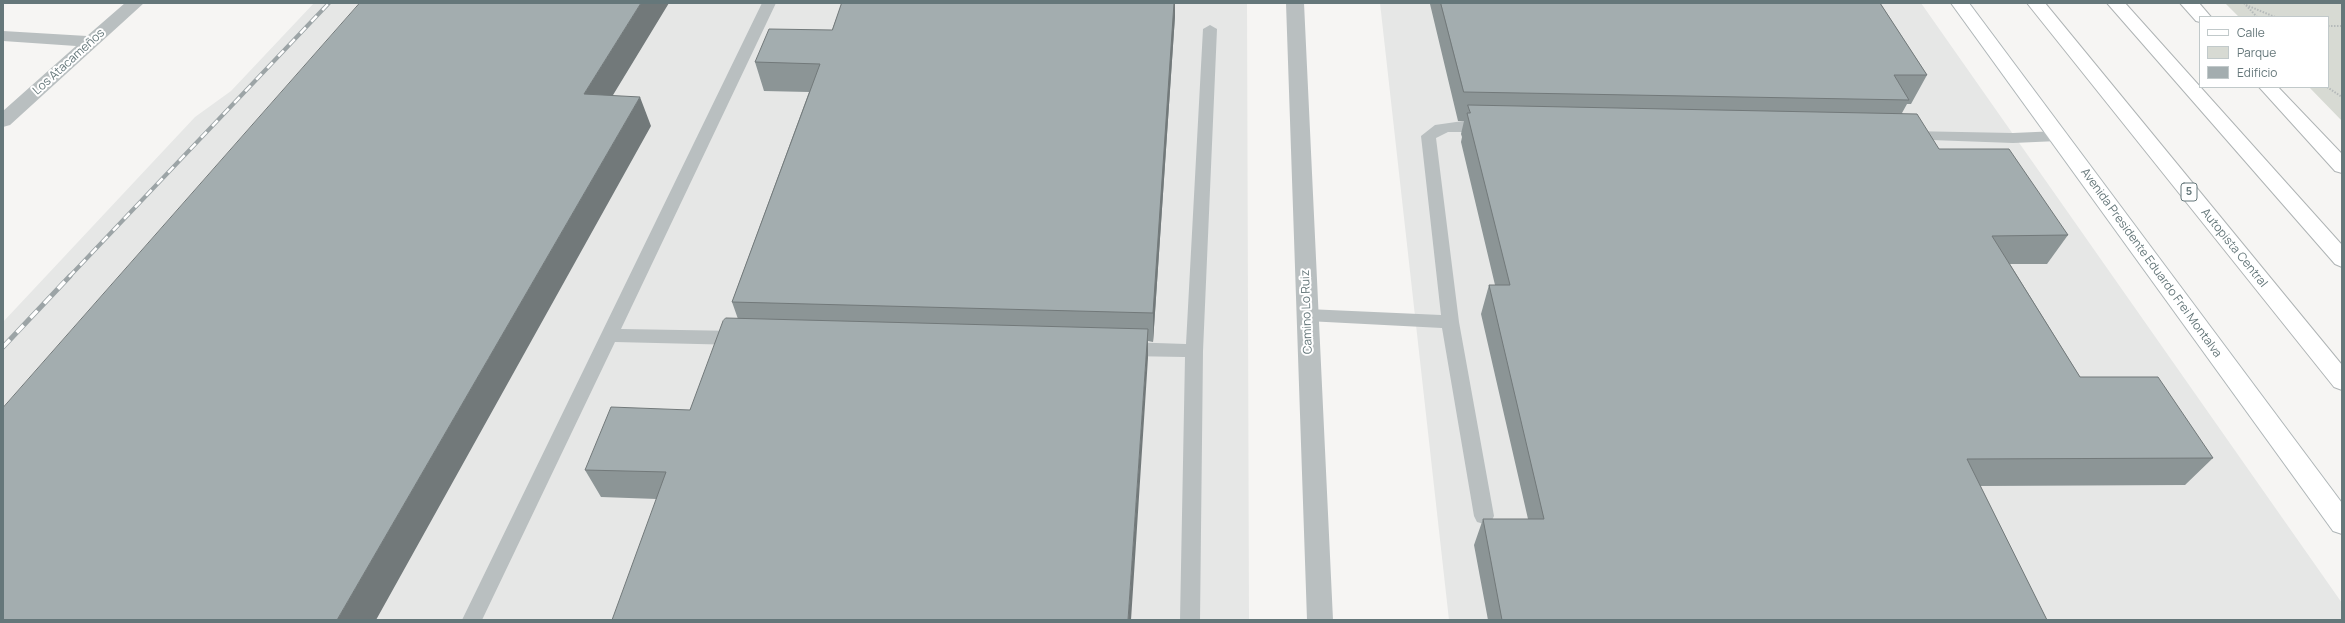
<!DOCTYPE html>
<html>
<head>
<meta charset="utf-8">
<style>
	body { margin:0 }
	#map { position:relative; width:2345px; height:623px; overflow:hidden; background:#f6f5f3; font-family:Manrope,sans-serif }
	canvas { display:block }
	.frame { position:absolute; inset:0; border:4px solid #65777a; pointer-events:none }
	.legend { position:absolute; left:2199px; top:16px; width:130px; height:72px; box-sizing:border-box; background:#fff; border:1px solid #c1c9ca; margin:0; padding:5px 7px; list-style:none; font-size:12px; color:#65777a }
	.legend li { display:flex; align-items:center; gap:8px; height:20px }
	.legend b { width:20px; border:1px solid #c1c9ca }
</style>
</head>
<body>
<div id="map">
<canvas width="2345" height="623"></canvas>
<div class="frame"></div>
<ul class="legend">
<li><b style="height:5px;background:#fff"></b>Calle</li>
<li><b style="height:11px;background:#d7dad3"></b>Parque</li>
<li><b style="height:11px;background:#a3adaf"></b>Edificio</li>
</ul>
</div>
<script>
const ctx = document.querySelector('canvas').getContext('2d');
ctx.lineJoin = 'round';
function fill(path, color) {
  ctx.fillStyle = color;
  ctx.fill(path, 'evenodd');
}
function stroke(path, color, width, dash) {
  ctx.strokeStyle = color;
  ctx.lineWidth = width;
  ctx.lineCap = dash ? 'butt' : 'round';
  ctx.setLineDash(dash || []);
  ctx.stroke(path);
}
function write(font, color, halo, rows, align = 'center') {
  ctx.font = font + ' Manrope,sans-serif';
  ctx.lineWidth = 4;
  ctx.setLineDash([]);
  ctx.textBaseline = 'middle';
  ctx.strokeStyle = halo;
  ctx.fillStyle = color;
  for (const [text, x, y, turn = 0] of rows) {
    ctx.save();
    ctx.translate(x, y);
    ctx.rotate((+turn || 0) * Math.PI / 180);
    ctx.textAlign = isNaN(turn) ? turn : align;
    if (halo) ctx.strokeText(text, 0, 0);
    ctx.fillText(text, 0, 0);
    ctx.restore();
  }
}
fill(new Path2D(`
	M314,3H1247L1249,620H3V322L195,117L231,91Z
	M1380,3H1921L2342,603V620H1449Z`), '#e6e7e6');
fill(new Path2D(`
	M2225,3H2342V121L2309,87H2328V17H2239Z`), '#d7dad3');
const secondary = new Path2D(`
	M1951,3H1969L2342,503V534L2333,531Z`);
const highway = new Path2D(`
	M2027,3H2045L2342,365V390L2334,387Z
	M2107,3H2125L2342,245V267L2335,264Z
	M2180,3H2199L2211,17H2200V22L2196,21Z
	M2259,87H2278L2342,154V173L2335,171Z`);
stroke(secondary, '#aeb5b7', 2);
stroke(highway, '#afb4b5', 2);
stroke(new Path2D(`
	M2244,3L2257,17
	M2246,5L2275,17
	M2328,26H2342
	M2327,87L2342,97`), '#b5baba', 2, [1.5, 1.5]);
fill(new Path2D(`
	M762,3H776L621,329L739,331L745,333L748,338L745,343L739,345L615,342L482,620H462Z
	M1210,25L1217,29L1203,351L1200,620H1180L1185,357L1126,356L1120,354L1117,349L1120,344L1126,342L1186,344L1203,29Z
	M1463,121L1491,124L1493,127L1491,130L1486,132H1448L1436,138L1459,322L1494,516L1491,522L1484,524L1477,522L1474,516L1442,328L1307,321L1301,319L1298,315L1301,311L1307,309L1441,315L1421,136L1435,125Z
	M1909,131L2013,133L2058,131L2063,133L2065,136L2063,139L2058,141L2013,143L1904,139L1902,136L1904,133Z`), '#b9bfc0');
fill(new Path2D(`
	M125,3H144L10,125L3,127V111L76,46L3,41V31L87,36Z
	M1286,3H1304L1333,620H1307Z`), '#b9bfc0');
fill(secondary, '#fff');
fill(highway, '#fff');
const railFar1 = new Path2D(`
	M69,277L329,3`);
const rail = new Path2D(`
	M3,347L70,276`);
stroke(railFar1, '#9ca4a6', 4);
stroke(rail, '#9ca4a6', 5);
stroke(railFar1, '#fff', 2.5, [8]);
stroke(rail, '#fff', 3.5, [10]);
fill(new Path2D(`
	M842,3H1175V16L1153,342L1148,341V358L657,499L601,497L585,470L690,410L738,319L732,302L809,92L764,91L755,62L832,30Z
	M1430,3H1880L1927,75L1911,104H1907L1902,113L1939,149L2068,235L2047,264H2010L2080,377L2213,458L2185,485L1980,486L2047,620H1488L1474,545L1483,519H1528L1481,314L1489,285H1495L1461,142L1462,137L1461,134L1464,121H1458L1430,4Z`), '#8c9596');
fill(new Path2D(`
	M641,3H669L596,123L584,94Z
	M1174,3H1175V16L1153,342V313Z
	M640,97L651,126L376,620H337Z
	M1148,329V358L1131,620H1128Z`), '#72797a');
const building = new Path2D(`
	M360,3H641L584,94L640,97L337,620H3V408Z
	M842,3H1174L1153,313L732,302L820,64L755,62L769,29L832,30Z
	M1441,3H1880L1927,75H1894L1909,100L1464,92Z
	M1468,105L1917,114L1939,149H2009L2068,235L1992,236L2080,377H2158L2213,458L1967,459L2047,620H1502L1483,519H1544L1489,285H1510L1467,113H1470Z
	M726,318L1148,329L1128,620H612L666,472L585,470L611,407L690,410L723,321Z`);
fill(building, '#a3adaf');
stroke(building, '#72797a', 1);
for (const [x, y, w] of [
	[2189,192,16]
]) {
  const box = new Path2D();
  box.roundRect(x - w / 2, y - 9, w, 18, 3);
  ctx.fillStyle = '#fff';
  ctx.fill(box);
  stroke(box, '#65777a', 1);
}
write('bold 11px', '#65777a', null, [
	["5",2189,192]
]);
write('12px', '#65777a', '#fff', [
	["Los Atacameños",69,62,-42],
	["Autopista Central",2234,248,51],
	["Avenida Presidente Eduardo Frei Montalva",2151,263,54],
	["Camino Lo Ruiz",1307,312,-92]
]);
</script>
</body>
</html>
